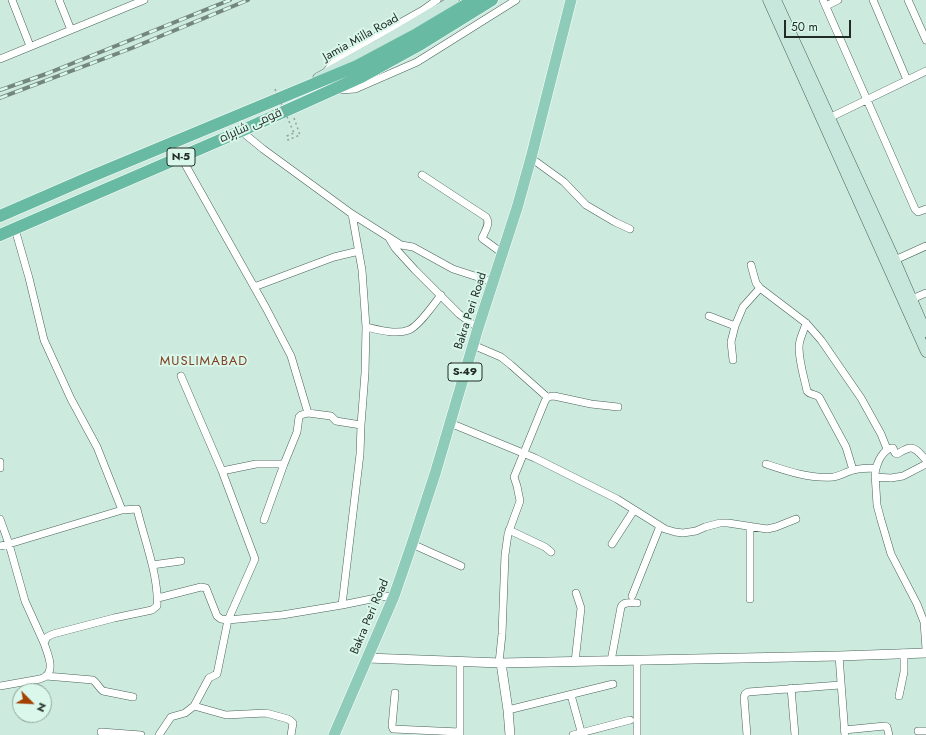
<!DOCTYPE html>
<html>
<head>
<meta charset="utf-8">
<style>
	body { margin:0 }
	#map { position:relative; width:926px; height:735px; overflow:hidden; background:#cdeade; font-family:Jost,sans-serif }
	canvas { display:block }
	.north { position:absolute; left:12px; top:683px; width:40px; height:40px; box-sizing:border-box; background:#daf7eb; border:1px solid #90a69d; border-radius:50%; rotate:114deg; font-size:11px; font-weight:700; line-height:16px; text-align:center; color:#212c27 }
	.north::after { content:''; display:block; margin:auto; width:14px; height:18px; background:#a34100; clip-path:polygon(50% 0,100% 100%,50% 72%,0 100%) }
	.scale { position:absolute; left:784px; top:20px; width:67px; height:18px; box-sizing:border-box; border:2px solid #212c27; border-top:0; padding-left:5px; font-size:12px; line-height:14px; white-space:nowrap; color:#212c27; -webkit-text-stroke:3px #daf7eb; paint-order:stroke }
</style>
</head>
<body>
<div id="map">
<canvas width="926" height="735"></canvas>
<div class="north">N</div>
<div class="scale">50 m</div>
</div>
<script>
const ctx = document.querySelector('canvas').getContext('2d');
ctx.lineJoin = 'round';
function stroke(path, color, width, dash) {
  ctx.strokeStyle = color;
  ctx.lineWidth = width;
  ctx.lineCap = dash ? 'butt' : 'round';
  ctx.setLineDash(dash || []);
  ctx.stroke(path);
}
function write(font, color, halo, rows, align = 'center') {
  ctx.font = font + ' Jost,Cairo,sans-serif';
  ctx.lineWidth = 4;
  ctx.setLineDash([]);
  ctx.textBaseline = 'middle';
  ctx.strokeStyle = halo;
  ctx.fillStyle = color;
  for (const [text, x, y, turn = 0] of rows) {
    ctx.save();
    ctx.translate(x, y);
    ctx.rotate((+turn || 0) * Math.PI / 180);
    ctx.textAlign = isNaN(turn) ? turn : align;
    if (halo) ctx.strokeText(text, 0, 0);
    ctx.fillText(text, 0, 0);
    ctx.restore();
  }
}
const minor = new Path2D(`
	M12,0L30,46
	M59,0L71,30
	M823,0L915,209L918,212L926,209
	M873,0L907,80
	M908,0L926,40
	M826,6L838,0
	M0,59L144,0
	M327,71L334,62L343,55L423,10L437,0
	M340,90L355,89L417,62L516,0
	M827,119L926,71
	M181,157L266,308L291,356L308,413L331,416L336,421L361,425L365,373L366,327L362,270L352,214L263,149L241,131
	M531,158L564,182L586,205L615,222L630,229
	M422,175L486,217C491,223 485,231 482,238L483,239L502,253
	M352,214L401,245L413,247L453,269L493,282
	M15,229L29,278L44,340L71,399L97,447L122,510
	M389,238L395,248L415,270L459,314L478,328
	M895,260L926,246
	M751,265L756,283L760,288L806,323L821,340L861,398L881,434L887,449
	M254,287L334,257L359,251
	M912,299L926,293
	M709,316L735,326
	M806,323C804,331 799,339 799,347C799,362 804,377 807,391C810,395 816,394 819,397L846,447L853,470
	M366,327C379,330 396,335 409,330C419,326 434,304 441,295
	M473,345L501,357L511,365L547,397
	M733,360L731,342L735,326L743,307L760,288
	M450,423L535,458L617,499L665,529L675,532L683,533L696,531L705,527L720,523H728L767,529L776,527L796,519
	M926,460C922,456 916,447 910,448C905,449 901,452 897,454L895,453L893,448H891C881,452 877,463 875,473L877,505L881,520L891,554L917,604L924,622L926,649
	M0,462V468
	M766,464C787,471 810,479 833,477C841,476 847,471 854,470C861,468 869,468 876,468
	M222,471L256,464H284
	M875,477L891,478L903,476L926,464
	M0,519L9,544L25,601L44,643
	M264,520L284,464L297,432L299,417L301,415L308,413
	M509,530L545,547L551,552
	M412,544L461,566
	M612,544L634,510
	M0,546L9,544L122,510L137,509C144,539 159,576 157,606L152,610L114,618L53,634L47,637L44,643C47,652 55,669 46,676C44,678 42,678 40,679L0,686
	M152,565L181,561
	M632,596L660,526
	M158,598L201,587L206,588L217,616L221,619L228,620L282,615L342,605L381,597L394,596
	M750,599V526
	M342,605L360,454L361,425
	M839,656L845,735
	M637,660V735
	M611,661L621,607C624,601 631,603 637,603
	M575,662L581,608L576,593
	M499,663L502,634L505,555L508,534L520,501L517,486L514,477L545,401C547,397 549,396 554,396L591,404L618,407
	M46,676L93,680C97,683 99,688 103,691L133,697
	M791,688L795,735
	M395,693L392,726L393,729L460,732
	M571,695L582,735
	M899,696L904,672V653
	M194,706L226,715L266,713L288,719L291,721L293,723L291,735
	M508,710L613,684
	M844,730L885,726L887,727L889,735
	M918,731H926
	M101,732L141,735
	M159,735L171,717L185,713L194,706L209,678L217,674L228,620L255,559L222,471L181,376
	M460,735V662
	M573,735L630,720
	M747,735L744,697L745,694L748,692L840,685`);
const tertiary = new Path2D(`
	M367,658L501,663L839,656L926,653
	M501,663L508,710L510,735`);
const secondary = new Path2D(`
	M768,0L926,352
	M776,0L895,260L926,332
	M318,78L376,46L454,0`);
const primary = new Path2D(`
	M334,735L394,596L412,544L435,474L478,328L517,208L531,158L571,0`);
const trunk = new Path2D(`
	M0,216L90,177L357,66L417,34L474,0
	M0,235L241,131L361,77L421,44L492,0`);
stroke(minor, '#496359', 8);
stroke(tertiary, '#496359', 10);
stroke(secondary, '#496359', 11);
stroke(primary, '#fff', 12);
stroke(trunk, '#fff', 13);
stroke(new Path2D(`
	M294,118L300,135L288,140L287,136L294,133`), '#8ea49b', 1.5, [2, 3]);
stroke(minor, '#fff', 7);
stroke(tertiary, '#fff', 9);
stroke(secondary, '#c7e6dc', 10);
stroke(primary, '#8eccb9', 11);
stroke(trunk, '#68bba2', 12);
const rail = new Path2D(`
	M0,90L46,74L230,0
	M0,98L132,48L248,0`);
stroke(rail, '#73877f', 4);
stroke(rail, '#daf7eb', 2.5, [8]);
stroke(new Path2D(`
	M275,89L294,133`), '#8ea49b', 1.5, [2, 3]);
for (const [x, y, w] of [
	[181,157,28],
	[465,372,34]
]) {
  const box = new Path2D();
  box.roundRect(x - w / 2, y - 9, w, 18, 3);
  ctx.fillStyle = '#daf7eb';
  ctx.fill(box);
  stroke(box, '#212c27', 1);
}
write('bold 11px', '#212c27', null, [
	["N-5",181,157],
	["S-49",465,372]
]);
write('12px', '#212c27', '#daf7eb', [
	["Jamia Milla Road",361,38,-29],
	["قومی شاہراہ",251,126,-24],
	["Bakra Peri Road",471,311,-72],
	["Bakra Peri Road",370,617,-67]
]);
ctx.letterSpacing = '1px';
write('13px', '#824121', '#daf7eb', [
	["MUSLIMABAD",204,362]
]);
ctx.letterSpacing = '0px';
</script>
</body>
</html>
